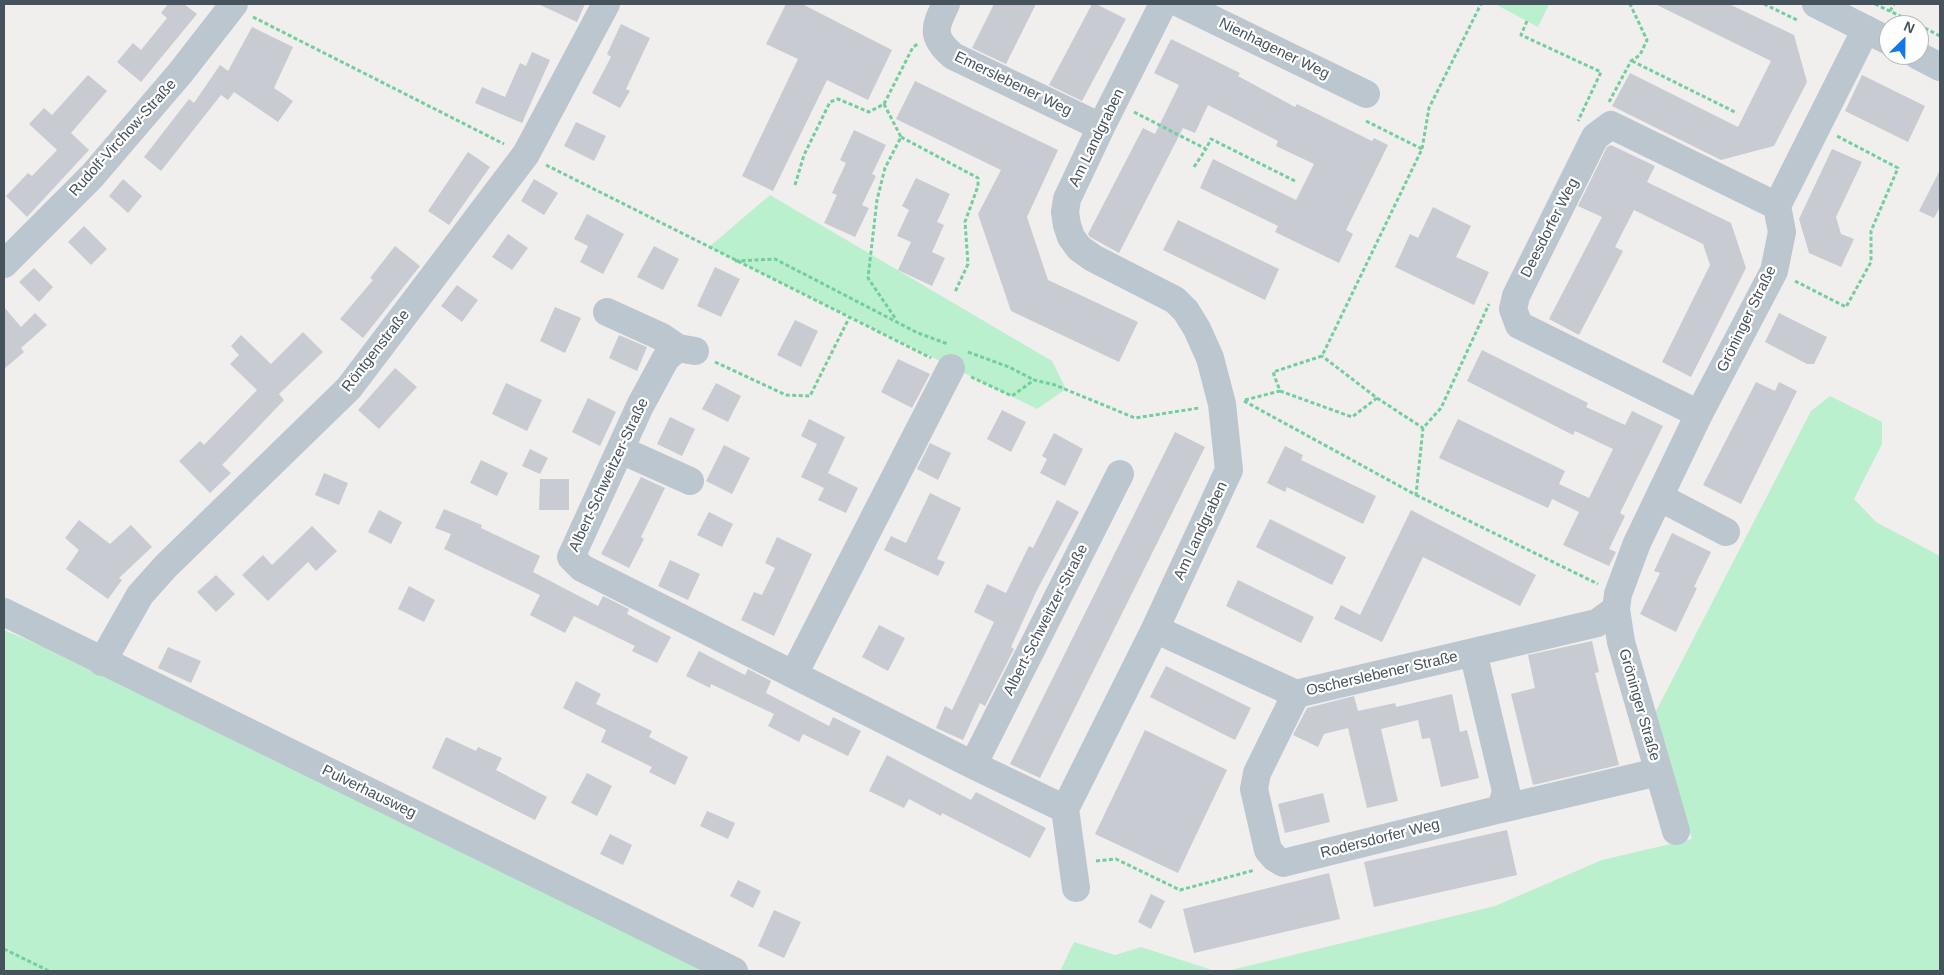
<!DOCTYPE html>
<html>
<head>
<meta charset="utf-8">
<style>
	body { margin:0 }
	#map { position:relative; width:1944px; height:975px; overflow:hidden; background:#f1eeee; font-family:Helvetica,sans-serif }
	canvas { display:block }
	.frame { position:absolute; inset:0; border:5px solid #46525c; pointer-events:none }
	.north { position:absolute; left:1879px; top:15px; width:50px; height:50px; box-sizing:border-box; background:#fff; border:1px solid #b5babe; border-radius:50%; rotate:23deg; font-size:14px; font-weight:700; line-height:20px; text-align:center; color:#46525c }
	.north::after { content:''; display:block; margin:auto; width:18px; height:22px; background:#1378e6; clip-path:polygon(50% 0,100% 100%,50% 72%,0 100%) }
</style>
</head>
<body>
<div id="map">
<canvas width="1944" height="975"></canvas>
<div class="frame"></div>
<div class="north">N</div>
</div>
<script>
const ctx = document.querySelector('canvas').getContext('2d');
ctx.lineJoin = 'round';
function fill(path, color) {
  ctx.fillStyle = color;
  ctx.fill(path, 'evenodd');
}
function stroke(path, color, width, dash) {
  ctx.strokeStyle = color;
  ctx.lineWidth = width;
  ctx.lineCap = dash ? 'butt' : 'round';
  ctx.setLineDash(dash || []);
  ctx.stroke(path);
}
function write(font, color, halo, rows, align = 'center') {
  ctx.font = font + ' Helvetica,sans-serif';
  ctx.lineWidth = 4.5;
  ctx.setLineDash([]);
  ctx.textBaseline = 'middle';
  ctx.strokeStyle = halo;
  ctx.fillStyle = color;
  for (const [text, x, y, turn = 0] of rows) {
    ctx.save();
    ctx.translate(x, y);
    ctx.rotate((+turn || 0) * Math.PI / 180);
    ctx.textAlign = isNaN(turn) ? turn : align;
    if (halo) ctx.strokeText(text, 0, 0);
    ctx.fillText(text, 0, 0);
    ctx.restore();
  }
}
fill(new Path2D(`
	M1495,4H1549L1538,27Z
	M770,195L1052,361L1066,389L1037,409L709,247Z
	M1830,396L1882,422V444L1854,499L1876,522L1940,556V971H1227L1495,906L1602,860L1692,839L1652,719L1811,411Z
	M4,630L82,663L707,971H4Z
	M1074,942L1115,955L1141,947L1215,971H1060Z`), '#baf0cd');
fill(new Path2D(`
	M168,4H184L197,14L141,82L117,62L133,43L141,50L167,18L161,13Z
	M538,4H585L577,22Z
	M786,4H802L892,50L868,100L827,80L773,191L742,176L798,59L766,44Z
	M994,4H1036L1006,64L972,48Z
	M1092,4H1096L1126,19L1082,101L1049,85Z
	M1655,4H1729L1794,35L1807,82L1774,146L1721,160L1612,106L1630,73L1738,127L1771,61Z
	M621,24L650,38L626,89L630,91L620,108L592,93L611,57L607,54Z
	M252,27L293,47L274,88L293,101L278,122L234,92L228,100L221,95L161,171L144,157L189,99L194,103L220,65L228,71Z
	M1171,39L1240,73L1238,76L1295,107L1297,104L1372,141L1374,138L1388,145L1346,230L1353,234L1339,263L1275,232L1278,226L1200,188L1213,159L1296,200L1314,164L1276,146L1278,141L1208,105L1195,133L1183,128L1119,253L1090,237L1088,234L1143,128L1155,134L1179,85L1154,73Z
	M532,52L550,60L522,123L475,103L482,87L505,97L520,63L526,66Z
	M88,75L107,91L71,133L89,150L27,217L6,196L28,173L32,176L57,150L29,124L44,108L52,115Z
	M1862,75L1925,106L1908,142L1845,111Z
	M915,81L1058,150L1027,217L1048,280L1138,322L1119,362L1011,311L978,214L1001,170L896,119Z
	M576,122L606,136L594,161L564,146Z
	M854,130L886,145L872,174L876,176L862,205L869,208L855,237L824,223L837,195L832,193L846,163L840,160Z
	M1611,145L1655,166L1647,182L1731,223L1746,268L1691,377L1662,362L1710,265L1703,244L1634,210L1615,247L1623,251L1579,335L1549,319L1602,217L1578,206L1607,147Z
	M1832,149L1862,162L1836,217L1841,234L1854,239L1841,267L1809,253L1799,219Z
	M468,152L490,167L449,225L428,211Z
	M1940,170V207L1934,218L1919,211Z
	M916,178L950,194L937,222L944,225L932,252L945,258L932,286L898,270L911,242L897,236L909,210L902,206Z
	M123,179L142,196L128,213L109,196Z
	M534,179L558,193L544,215L521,201Z
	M1433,207L1471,226L1456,257L1489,272L1474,305L1395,267L1410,234L1418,238Z
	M587,214L624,234L603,274L580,262L588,246L574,239Z
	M1178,220L1279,269L1265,300L1163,250Z
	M84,226L107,249L91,265L68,242Z
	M508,234L528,248L512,270L492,257Z
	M395,246L420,266L363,338L340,319L373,280L370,278Z
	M654,246L679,259L663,290L637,277Z
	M715,267L740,279L721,317L697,306Z
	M34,268L53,287L39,302L19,282Z
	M457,285L478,300L462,322L441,306Z
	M4,307L21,327L35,313L47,325L21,348L24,352L4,369Z
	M555,307L581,318L565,353L540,341Z
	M1779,313L1827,337L1814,364H1807L1765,342Z
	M795,320L818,331L801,367L777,355Z
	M303,332L323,352L279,394L284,400L222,465L231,473L210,493L179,461L200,441L204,445L257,390L230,364L239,355L231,346L241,335L271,364Z
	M619,335L647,347L637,371L609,358Z
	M1482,350L1588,403L1586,407L1625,425L1632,411L1663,426L1620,513L1625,516L1609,549L1616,552L1609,566L1563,545L1579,512L1552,499L1548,508L1439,458L1458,419L1565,471L1559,484L1589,498L1613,449L1575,431L1573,435L1467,381Z
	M898,359L930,374L912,408L881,392Z
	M395,368L417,387L379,429L358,410Z
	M1756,382L1775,391L1779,382L1797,391L1741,504L1703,485Z
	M506,383L542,400L527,431L492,414Z
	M716,383L741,396L728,422L702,409Z
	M588,398L616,412L600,446L572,432Z
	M1002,410L1026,422L1011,452L987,439Z
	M670,417L695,429L682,456L657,444Z
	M809,419L845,437L828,473L858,488L846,513L818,500L824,488L801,477L817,444L801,436Z
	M1175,432L1205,447L1040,778L1010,764Z
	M1054,433L1083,449L1065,486L1040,473L1047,459L1042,456Z
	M930,443L951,453L938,480L917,469Z
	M724,445L750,458L732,494L706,481Z
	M1285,446L1303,455L1301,460L1376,496L1363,524L1287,487L1285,492L1267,483Z
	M530,449L548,458L540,474L522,466Z
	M481,460L508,473L497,496L470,483Z
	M324,473L348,483L339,505L315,495Z
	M641,477L665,488L641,537L644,539L629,568L601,554Z
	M540,479H569V510H539Z
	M930,493L961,508L937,559L945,562L938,576L884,550L891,536L906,543Z
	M1057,500L1079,512L1037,590L1011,647L1014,649L985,706L980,703L963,740L936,728L945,706L952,710L994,622L974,612L987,584L1006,593L1029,546L1033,548Z
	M444,509L482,525L481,528L540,556L533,572L598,606L603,596L629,609L627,614L671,637L657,663L632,651L635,646L574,616L565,633L530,615L540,595L444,549L451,534L435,528Z
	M379,510L402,522L391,544L368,532Z
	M1411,510L1536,575L1520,606L1423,557L1382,642L1334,619L1341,605L1360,615Z
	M709,512L733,524L722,547L697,535Z
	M1270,519L1346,557L1332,585L1256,547Z
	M79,520L110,544L131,525L152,547L119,578L122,580L108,599L66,569L79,550L65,538Z
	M312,526L337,551L316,571L308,562L268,601L242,575L263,555L272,565Z
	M1672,533L1711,552L1694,587L1697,588L1676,632L1640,614L1660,573L1654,571Z
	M777,537L812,554L774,636L741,620L754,592L762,595L775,568L765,563Z
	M670,560L700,574L688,600L658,586Z
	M216,575L235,594L216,612L197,592Z
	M1238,580L1314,617L1301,643L1226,606Z
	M409,586L435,600L424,622L398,609Z
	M879,625L905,638L888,671L862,657Z
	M1592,641L1599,672L1595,673L1619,765L1533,785L1511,694L1535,688L1528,655Z
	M168,647L201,661L191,683L158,668Z
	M699,651L745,675L748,669L771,681L766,693L829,726L833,717L861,731L848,756L803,734L799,742L768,726L774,714L711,684L710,688L686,676Z
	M1166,666L1251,708L1235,740L1150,697Z
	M576,681L601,694L596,704L652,731L649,737L688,757L675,785L649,772L652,767L601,742L606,730L563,708Z
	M1452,694L1460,732L1467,730L1479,778L1441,787L1430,738L1422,739L1418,720L1381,729L1398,801L1367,808L1348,728L1324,734L1318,747L1293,735L1307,708L1354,696L1358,711L1395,703L1396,707Z
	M1145,730L1227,770L1178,873L1095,834Z
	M446,737L476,751L478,747L502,758L496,770L547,797L535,820L432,768Z
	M887,755L971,800L976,792L1046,828L1030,858L942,813L941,816L909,799L904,808L869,791Z
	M587,773L612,786L597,816L571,803Z
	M1323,793L1330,822L1285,833L1278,804Z
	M707,811L735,823L728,839L700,826Z
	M1507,830L1517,875L1374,907L1364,862Z
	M610,834L632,845L623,865L600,854Z
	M1329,873L1340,919L1194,953L1183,909Z
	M738,880L761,891L753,908L730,896Z
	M1151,894L1165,901L1151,929L1138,922Z
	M774,910L801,922L784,958L758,946Z`), '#c8cbd1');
stroke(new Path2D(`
	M1764,4L1799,21
	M1875,4L1919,25
	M1890,11L1894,4
	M253,17L504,144
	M1527,21L1521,35L1601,72L1578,121
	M1919,25L1940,36
	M1632,61L1737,113
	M1609,102L1631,61L1640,55L1647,40L1630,4
	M884,104L901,137L885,168L877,200L868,278L895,318
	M1134,112L1206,149L1211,139L1295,181
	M1366,121L1422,149
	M901,137L978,178V186L965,222L968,264L955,292
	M546,165L931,358
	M1194,167L1206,149
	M795,185L804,155L830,102L838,99L869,112L884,104L913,47L918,44
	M735,261L775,259L918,333L948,344
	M1795,281L1846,307L1871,262V231L1898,168L1837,136
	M968,352L1009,367L1034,380
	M715,362L786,395L810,396L849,318
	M971,377L1012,396L1034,380L1055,385L1135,418L1199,408
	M1280,391L1352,417L1377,398L1322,356
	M1377,398L1423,428
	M1245,400L1280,391L1273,372L1322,356L1422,149L1429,108L1481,4
	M1244,401L1416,495L1423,428L1441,408L1489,304
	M1416,495L1598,584
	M1096,861L1116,859L1180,890L1255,870
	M4,949L49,971`), '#71cf9d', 3, [4, 2.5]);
stroke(new Path2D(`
	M946,4C934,28 931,37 953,56L1101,127
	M1181,4L1366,94
	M1816,4L1889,41
	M1917,55L1940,67
	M4,264L92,176L181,72L234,4
	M607,312L662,337L678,348
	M695,351L678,348L666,358L640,406L571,557L582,568L973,765L1065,809
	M1699,414L1519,325L1513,309L1516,296L1595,137L1611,125L1777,206
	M621,450L690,481
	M1661,498L1726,532
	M4,612L734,971
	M1155,629L1296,694L1597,623L1616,609
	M102,662L140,595L166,566L349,388L526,154L606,4
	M794,674L951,368
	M1296,694L1257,773L1254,789L1268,850L1275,858L1283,863L1501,809L1506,791L1473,652
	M973,765L1120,474
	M1501,809L1658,772
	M1676,831L1621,642L1616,609L1618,594L1637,543L1699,414L1774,271L1782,232L1777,206L1866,29
	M1076,888L1065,809L1155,629L1229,470L1222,404L1210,358L1197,329L1186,311L1175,300L1093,258L1079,248L1071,237L1067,225L1065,212L1067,199L1101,127L1163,4`), '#bcc6ce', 28);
write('15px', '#46525c', '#fff', [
	["Nienhagener Weg",1274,49,26],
	["Emerslebener Weg",1013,84,26],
	["Rudolf-Virchow-Straße",123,138,-48],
	["Am Landgraben",1097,138,-64],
	["Deesdorfer Weg",1550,228,-63],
	["Gröninger Straße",1747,319,-64],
	["Röntgenstraße",376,351,-52],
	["Albert-Schweitzer-Straße",609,475,-65],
	["Am Landgraben",1201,531,-65],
	["Albert-Schweitzer-Straße",1046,620,-63],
	["Oscherslebener Straße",1382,674,-13],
	["Gröninger Straße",1639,705,74],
	["Pulverhausweg",369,792,26],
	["Rodersdorfer Weg",1380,839,-14]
]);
</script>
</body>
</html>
